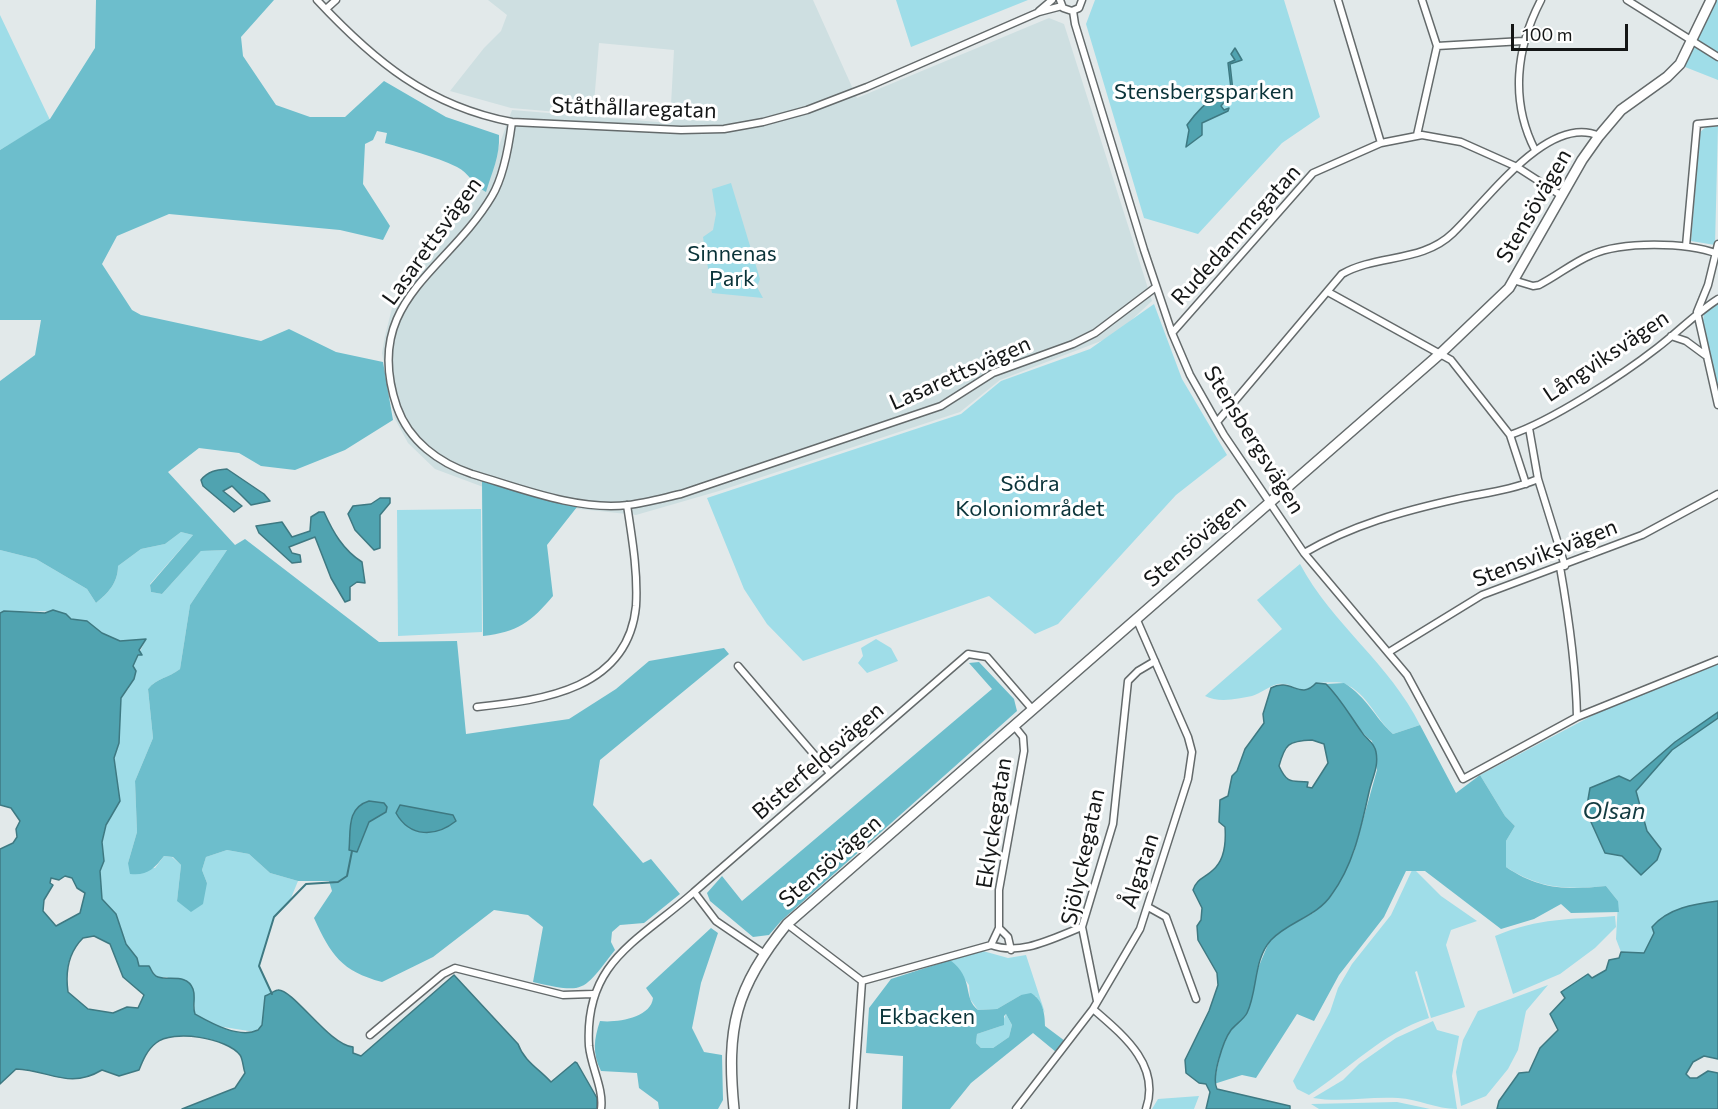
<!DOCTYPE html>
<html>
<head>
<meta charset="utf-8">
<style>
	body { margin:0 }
	#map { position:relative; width:1718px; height:1109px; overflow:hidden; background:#e2e9ea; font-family:Commissioner,sans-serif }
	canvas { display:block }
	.scale { position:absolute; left:1511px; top:24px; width:117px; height:27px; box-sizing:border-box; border:3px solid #141616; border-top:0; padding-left:8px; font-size:18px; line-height:21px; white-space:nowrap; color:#141616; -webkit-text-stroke:4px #fff; paint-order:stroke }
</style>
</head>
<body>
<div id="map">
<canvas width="1718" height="1109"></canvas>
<div class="scale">100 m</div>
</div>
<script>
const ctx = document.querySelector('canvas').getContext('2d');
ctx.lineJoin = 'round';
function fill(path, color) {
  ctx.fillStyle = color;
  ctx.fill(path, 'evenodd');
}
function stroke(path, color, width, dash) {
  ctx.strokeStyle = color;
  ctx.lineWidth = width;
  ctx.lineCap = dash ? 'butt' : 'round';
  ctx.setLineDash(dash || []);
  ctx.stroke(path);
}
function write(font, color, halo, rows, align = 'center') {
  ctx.font = font + ' Commissioner,sans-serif';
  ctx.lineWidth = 6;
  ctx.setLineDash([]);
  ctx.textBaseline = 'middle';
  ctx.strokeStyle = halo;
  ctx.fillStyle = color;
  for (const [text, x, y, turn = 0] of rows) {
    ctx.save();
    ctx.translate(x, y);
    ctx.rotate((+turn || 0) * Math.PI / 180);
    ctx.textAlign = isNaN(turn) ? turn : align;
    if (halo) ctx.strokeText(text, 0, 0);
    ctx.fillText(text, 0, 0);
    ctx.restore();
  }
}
fill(new Path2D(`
	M488,0H813L857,98L1049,18L1064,24L1152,301L1114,336L1000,380L960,412L719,491L636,515L552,506L486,488L435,469L408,443L394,417L382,353L385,336L394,300L432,244L484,187L512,110L670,123L674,50L599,43L593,115L511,108L450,91L484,48L501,31L507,15Z`), '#cedfe1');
fill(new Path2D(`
	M896,0H1028L911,47Z
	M1095,0H1284L1320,117L1282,143L1198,234L1144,218L1086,24Z
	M1711,0H1718V80L1680,65Z
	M0,15L50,120L0,150Z
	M1718,126L1715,245L1691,241L1700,132L1706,127Z
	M731,183L760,279L757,287L763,298L712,293L703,237L713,230L716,214L712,189Z
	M1154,304L1182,379L1227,455L1176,495L1058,624L1035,634L989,596L803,661L767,624L744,589L707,498L961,414L1001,381L1090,349Z
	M1718,304V390L1703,321L1704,314Z
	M481,509L482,632L398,636L397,510Z
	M181,532L193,535L150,584L151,592L162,594L201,551L227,550L190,605L180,669C168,678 157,678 148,689L153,738L135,781L137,832L128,863L155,868L164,856L172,857L181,865L177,901L207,883L202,870L206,857L227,850L249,854L270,873L298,881L289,903L274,917L259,966L272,994L265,996L262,1025L255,1032L217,1026L195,1014L194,1001L167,977H156L149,966H139L137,958L126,944L116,914L102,899L100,871L104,861L102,842L106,825L120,801L114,758L119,743L121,698L129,688L133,666L146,639L120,641L102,633L87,621L71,619C60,606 22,614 4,611L0,613V550L36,559L87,589L96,603C108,593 118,583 118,566L141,549L165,544Z
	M1300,564C1332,624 1390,664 1420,725L1393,734C1376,719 1367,693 1345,684C1338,681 1325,683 1317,683C1300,701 1296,681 1278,684C1269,686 1261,693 1252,696C1238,699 1218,703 1205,696L1282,629L1257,600Z
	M876,639L891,648L898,661L867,673L858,663L863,656L861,648Z
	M1718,664V712L1675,742L1630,781L1615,777L1610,782L1590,788L1586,811L1614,852L1622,856L1641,874L1661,849L1647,831L1636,791L1672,750L1718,718V901C1683,906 1659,920 1644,953L1621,952L1616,939L1618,901L1606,886C1567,890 1540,889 1506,867V841L1515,826L1505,816L1480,775L1614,704Z
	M1413,868L1441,896L1477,921L1451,930L1446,945L1465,1007L1431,1018L1417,971L1415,972L1429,1018C1382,1033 1349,1069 1309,1095L1297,1089L1293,1081L1330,1012L1338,988L1352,964L1391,915Z
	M1615,916L1616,927L1595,948L1560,974L1513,994L1495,936C1541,917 1568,920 1615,916Z
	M983,951L1008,958L1026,955L1045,1013L1036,996L1021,995L997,1009L978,1010L970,999L969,985L950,960Z
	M1548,985L1526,1011L1518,1050L1508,1069L1486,1096L1461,1106L1456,1072L1463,1040L1478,1011Z
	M1006,1014L1012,1025L1009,1037L993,1048H981L976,1043L977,1034L1001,1026Z
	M1433,1021L1437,1030L1459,1036L1452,1076L1457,1109C1436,1109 1419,1099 1398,1098C1369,1096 1342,1103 1313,1098L1343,1080L1359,1064L1396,1038Z
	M1199,1096L1194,1109H1152L1158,1099Z
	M1397,1102L1430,1109H1319L1311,1104Z`), '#9fdde8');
fill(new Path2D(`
	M96,0H274L241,37L243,56L276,105L310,117H345L384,81L446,117L499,135C500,156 492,172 486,192C474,186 469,173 457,167C434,156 409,150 385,143L387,133L377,131L373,140L365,144L363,184L390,226L383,240L340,230L169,214L117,236L102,264L132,310L141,315L261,341L289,329L336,352L383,362L393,420L345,450L295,470L261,466L239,453L199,448L168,472L235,545L245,539L379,642L457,641L466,734L569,719L616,689L649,661L724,648L729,654L600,760L593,805L643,863L651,859L680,894L644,923L620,925L612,932L611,942L615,950C582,992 586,994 533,982L543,927L528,915L494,910L433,957L382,982C341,971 331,955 314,918L332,891L329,881H298L270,873L249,854L227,850L206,857L202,870L207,883L203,904L191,912L177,901L181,865L173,857L164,856C154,869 147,876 130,874L128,863L137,832L135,781L153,738L148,689C157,678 168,678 180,669L190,605L227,550L201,551L162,594L151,592L150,585L193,535L181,532L165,544L141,549L118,566C118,583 108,593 96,603L87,589L36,559L0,550V381L35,355L41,320H0V150L50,119L95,48ZM384,803L386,812L369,822L357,852L349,850L350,837Z
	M482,481L577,507L547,545L553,596C531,622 518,632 483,636Z
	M979,662L1014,699L1017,711L781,921L769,935L753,937L710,901L707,893L722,876L742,901L992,689L969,663Z
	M1344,683C1368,698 1374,717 1393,734L1420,725L1456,793L1480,775L1505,816L1515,826L1506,841V867C1540,890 1567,890 1606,886L1618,901L1619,912L1571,913L1561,904L1534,919L1501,929L1425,871H1406L1384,917L1339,975L1314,1021L1297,1014L1256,1078L1242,1075L1214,1084L1221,1051L1230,1031L1247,1013L1256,973L1269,942L1282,930L1313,913L1332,895L1354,852L1377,770L1372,741C1352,727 1343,701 1326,684Z
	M711,928L718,933L701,983L692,1028L704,1052L722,1055L723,1100L718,1109H659L658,1102L639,1088L637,1073L601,1071C592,1053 594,1039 600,1021C616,1023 651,1018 653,998L646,988Z
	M950,960C975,979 962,997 978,1010L997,1009L1021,995L1031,993C1043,1000 1045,1014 1045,1026L1065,1041L1056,1052L1033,1033L971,1083L950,1109H902L903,1056L866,1053L869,1008L891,979ZM1006,1014L1012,1025L1009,1037L993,1048H981L976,1043L977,1034L1004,1025V1016Z`), '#6dbecc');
const water = new Path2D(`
	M1235,48L1242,60L1230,64L1233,91L1221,106L1224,110L1229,108L1228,111L1202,123V135L1186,147L1189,130L1187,125C1195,114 1204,103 1216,97L1222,99L1231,89L1228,63L1235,60L1231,54Z
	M227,469L264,494L270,501L251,505L232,486L223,491L242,506L234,512L203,486L201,480C208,471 216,470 227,469Z
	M380,498H390V503L380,515V548L374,550L355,530L348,514L353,506L371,504Z
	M319,512H324C333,532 343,550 362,562L365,583L357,582L350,587V600L345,602L331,578L315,537L289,547L292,553L300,555L301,562L292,563L259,533L256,526L282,522L292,537L310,531L311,517Z
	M53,610L66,614L71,619L87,621L102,633L120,641L146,639L139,650L142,655H138L133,666L136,671L134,679L121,698L119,743L114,758L120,801L106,825L102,842L104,861L100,871L102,899L116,914L126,944L137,958L139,966H149C152,970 152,975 158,977C169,981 187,973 193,989C196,997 192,1006 195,1014C211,1023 239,1039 258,1030L262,1025L265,996C269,995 275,990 278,990C293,989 330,1046 353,1047V1053L361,1056L454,975L518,1044C524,1061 539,1069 551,1082L575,1062L577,1063L597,1098V1109H182L235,1088L245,1073C243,1068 243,1059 240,1055C227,1038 173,1029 156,1043C147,1050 143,1060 139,1070L119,1076L102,1070C68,1090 50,1070 16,1069L0,1084V849L13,843L17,837L16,829L20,821L11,808L0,805V613L4,611L45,613ZM65,876L72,878L77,888L85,893L80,913L56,926L43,911L44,900L53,885L50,883L51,878L59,880ZM94,936L110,944L123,977L144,995L138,1008L127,1007L113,1013L88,1009L68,992C65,971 68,953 83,938Z
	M1316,683L1326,684C1340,698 1349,714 1361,731C1366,740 1374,741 1376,752C1379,767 1372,778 1369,792C1361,827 1354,864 1332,894C1317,917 1289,921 1271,940C1253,960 1258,990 1247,1013C1244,1019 1236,1024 1231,1030C1223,1041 1211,1078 1217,1089L1290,1106V1109H1206L1210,1092L1206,1084L1199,1083L1186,1073L1185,1060L1209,1011L1218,985L1217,973L1198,940L1197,926L1201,920L1202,908L1193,890C1197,878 1205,878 1213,870C1225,860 1226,841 1225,827L1219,822L1220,800L1228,796L1232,776L1237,771L1245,749L1264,723L1263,714L1271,688C1291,677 1300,701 1316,683ZM1312,740L1324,744L1328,763L1312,788L1307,787L1308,782C1293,780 1288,786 1279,766C1285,744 1288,741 1312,740Z
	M1718,712V718L1672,750L1636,791L1647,831L1661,849L1657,860L1641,875L1622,856L1605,853L1586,811L1590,788L1619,776L1630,781L1675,742Z
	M369,801L384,803L387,807L386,812L369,822L357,852L349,850C351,831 346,808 369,801Z
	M400,805L453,815L456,821C436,837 410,838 396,813Z
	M1718,901V1059L1704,1056L1693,1062L1686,1074L1690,1078H1697L1708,1071L1718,1073V1109H1497L1499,1101L1519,1073L1529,1072L1540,1048L1558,1030L1550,1014L1565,998L1561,992L1588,974L1592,978L1606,970L1609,960L1619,958L1621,952L1644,953L1654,933L1652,927C1668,908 1694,904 1718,901Z`);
fill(water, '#50a3b0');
stroke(water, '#3e7982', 1.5);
stroke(new Path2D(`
	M272,994L259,966L274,917L306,884L338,882L347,876L352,851`), '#3e7982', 2);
const street = new Path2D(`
	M317,0C374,61 428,106 512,122L681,130L724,129L763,122L807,110L867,87L1039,12L1062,6
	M1060,0L1063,8L1072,11L1079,8L1082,0
	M1338,0L1381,143
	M1627,0L1718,57
	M326,9L336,0
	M1039,11L1052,0
	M1073,11L1075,24L1144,250L1172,333L1190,375L1224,435L1304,553L1407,675L1463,779L1577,717L1718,660
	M1437,46L1523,41
	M512,122C509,145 504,176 492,196C447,272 361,301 397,407C409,441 439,463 472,474C520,488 577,511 628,505C645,503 663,498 681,494L941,406L993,373L1073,344L1095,333L1156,287
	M1417,135L1437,46L1422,0
	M1535,150C1510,101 1516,48 1541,0
	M1718,244L1708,285L1697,312L1718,405
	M1686,246L1697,124L1718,122
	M1513,280L1533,286L1539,285C1557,276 1572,263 1591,255C1622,241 1686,242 1718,254
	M1328,292L1451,360L1510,435L1526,484
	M1172,333L1313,173L1381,143L1422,135L1461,142L1517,167L1562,196
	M1671,336L1686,341L1705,355
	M1217,422L1342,274C1377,254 1422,263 1453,233C1486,202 1548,113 1599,136
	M1529,428L1538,479L1565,566
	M1510,435C1551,421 1621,376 1657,348C1678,332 1696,313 1718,299
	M1304,553C1352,525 1403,511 1457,499C1484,493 1512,490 1538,479
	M1560,567C1569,618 1576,666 1577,717
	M1389,652L1482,595L1642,535L1718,494
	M738,666L830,773
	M477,707C544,700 628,689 636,606C638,572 632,538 627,505
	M1148,907L1166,917L1196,999
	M787,924L862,981
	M991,945L999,928
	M1011,950L1008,937L999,928V890L1024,751L1023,737L1015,727
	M763,953L716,921L694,892L968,654L987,657L1033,710
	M862,981L991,945C1022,956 1053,938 1082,927
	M1097,1001L1082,927L1113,824L1128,681L1138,671L1155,661
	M1093,1009C1123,1035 1161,1065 1146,1109
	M370,1035L443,974L455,968L563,995L593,994
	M601,1109C604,1089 591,1067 589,1046C584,961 639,941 694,892
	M853,1109L862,981
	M1016,1109L1093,1009L1140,929L1188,779L1192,752L1188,737L1136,618`);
const secondary = new Path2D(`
	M734,1109C726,1028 735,988 787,924L1441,353L1509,288L1582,160L1599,136L1621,110L1667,77L1680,64L1711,0`);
stroke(street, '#646a6b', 9);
stroke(secondary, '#646a6b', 12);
stroke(street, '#fff', 6);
stroke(secondary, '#fff', 9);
write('22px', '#0a3339', '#fff', [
	["Stensbergsparken",1204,92],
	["Sinnenas",732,254],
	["Park",732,279],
	["Södra",1030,484],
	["Koloniområdet",1030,509],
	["Ekbacken",927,1017]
]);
write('22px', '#141616', '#fff', [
	["Ståthållaregatan",634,108,2],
	["Stensövägen",1534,206,-60],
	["Rudedammsgatan",1236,235,-48],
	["Lasarettsvägen",432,241,-54],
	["Långviksvägen",1606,356,-34],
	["Lasarettsvägen",960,373,-24],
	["Stensbergsvägen",1254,440,58],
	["Stensövägen",1195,541,-41],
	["Stensviksvägen",1545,553,-21],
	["Bisterfeldsvägen",818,761,-41],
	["Eklyckegatan",994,823,-81],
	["Sjölyckegatan",1083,857,-78],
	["Stensövägen",830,861,-41],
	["Ålgatan",1140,871,-72]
]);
write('italic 24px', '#133b41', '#fff', [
	["Olsan",1614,811]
]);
</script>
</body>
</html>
